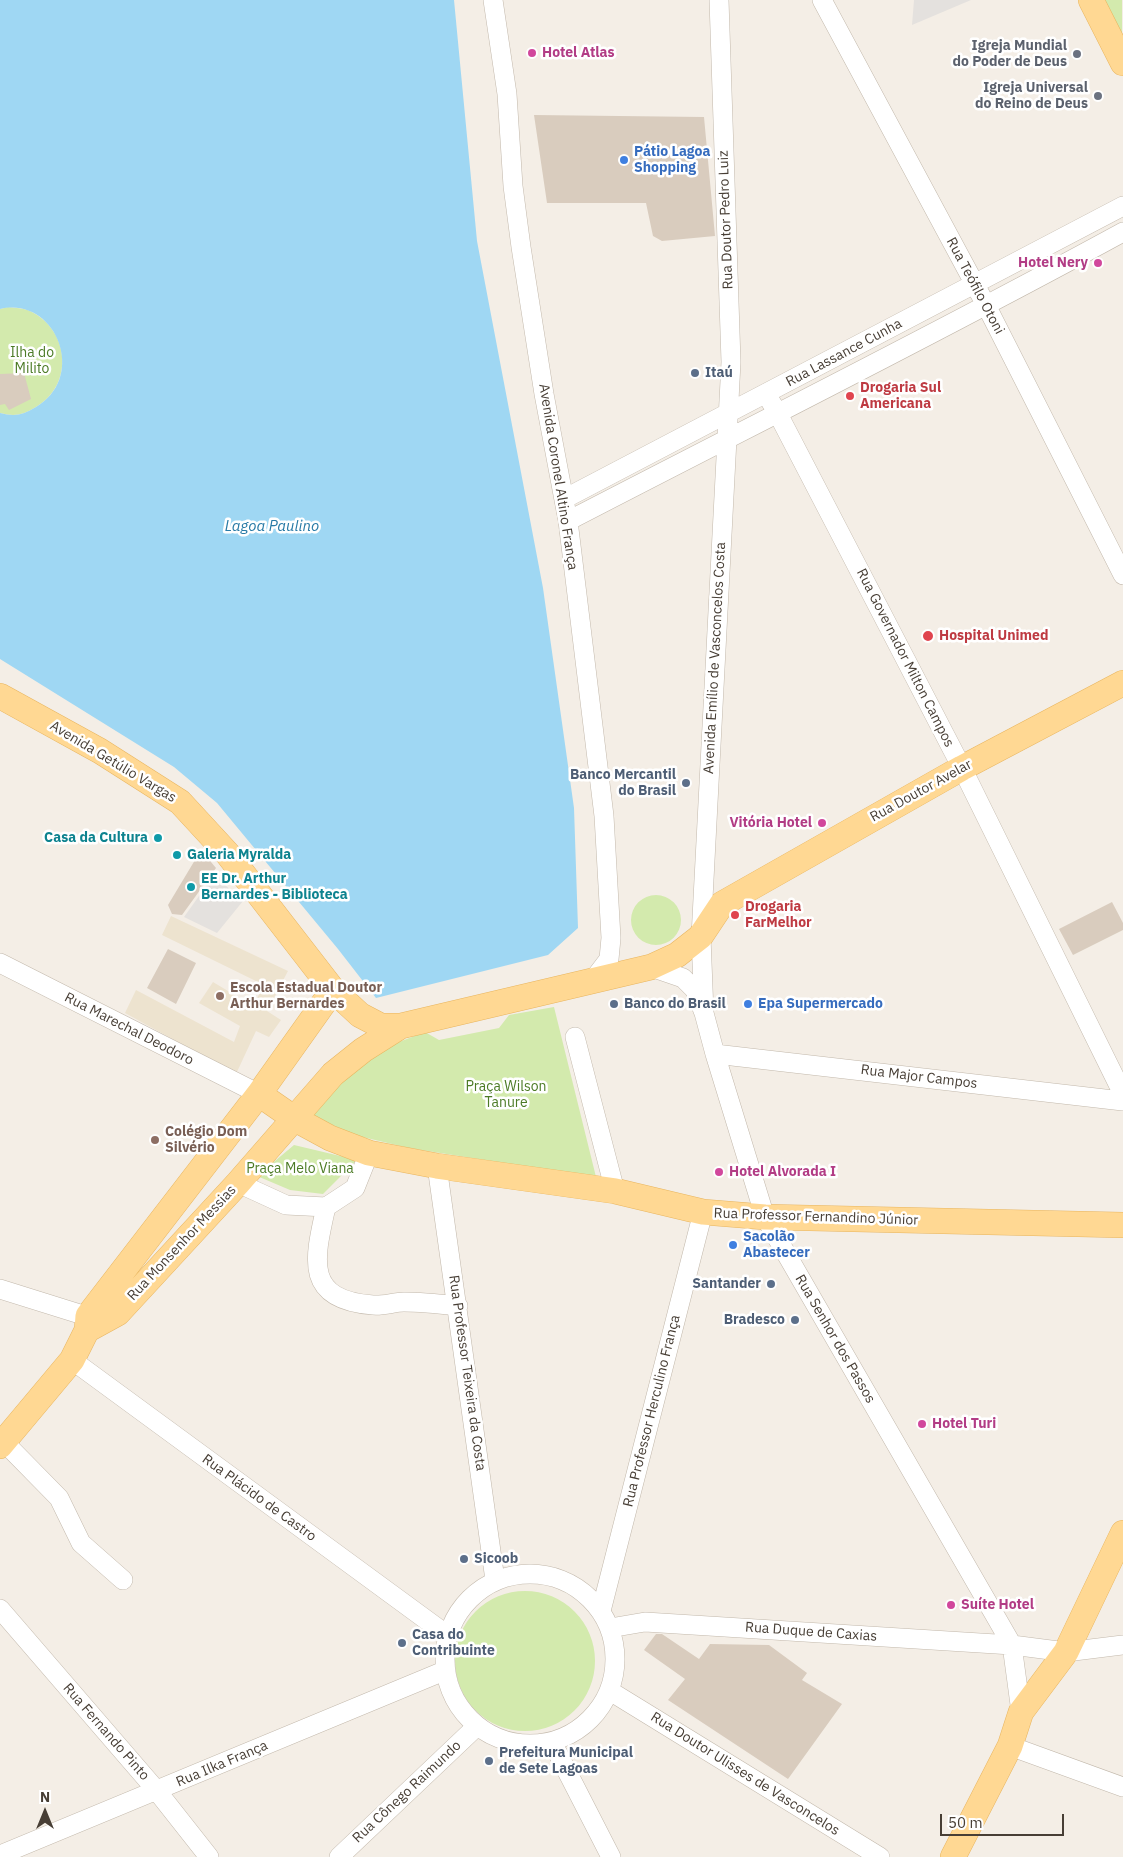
<!DOCTYPE html>
<html>
<head>
<meta charset="utf-8">
<style>
	body { margin:0 }
	#map { position:relative; width:1123px; height:1857px; overflow:hidden; background:#f4eee6; font-family:"IBM Plex Sans",sans-serif }
	canvas { display:block }
	.north { position:absolute; left:20px; top:1787px; width:50px; height:50px; -webkit-text-stroke:4px #fff; paint-order:stroke; rotate:0deg; font-size:14px; font-weight:700; line-height:20px; text-align:center; color:#473e35 }
	.north::after { content:''; display:block; margin:auto; width:18px; height:22px; background:#473e35; clip-path:polygon(50% 0,100% 100%,50% 72%,0 100%) }
	.scale { position:absolute; left:940px; top:1814px; width:124px; height:22px; box-sizing:border-box; border:2px solid #473e35; border-top:0; padding-left:6px; font-size:15px; line-height:18px; white-space:nowrap; color:#473e35; -webkit-text-stroke:4px #fff; paint-order:stroke }
</style>
</head>
<body>
<div id="map">
<canvas width="1123" height="1857"></canvas>
<div class="north">N</div>
<div class="scale">50 m</div>
</div>
<script>
const ctx = document.querySelector('canvas').getContext('2d');
ctx.lineJoin = 'round';
function fill(path, color) {
  ctx.fillStyle = color;
  ctx.fill(path, 'evenodd');
}
function stroke(path, color, width, dash) {
  ctx.strokeStyle = color;
  ctx.lineWidth = width;
  ctx.lineCap = dash ? 'butt' : 'round';
  ctx.setLineDash(dash || []);
  ctx.stroke(path);
}
function write(font, color, halo, rows, align = 'center') {
  ctx.font = font + ' "IBM Plex Sans",sans-serif';
  ctx.lineWidth = 5;
  ctx.setLineDash([]);
  ctx.textBaseline = 'middle';
  ctx.strokeStyle = halo;
  ctx.fillStyle = color;
  for (const [text, x, y, turn = 0] of rows) {
    ctx.save();
    ctx.translate(x, y);
    ctx.rotate((+turn || 0) * Math.PI / 180);
    ctx.textAlign = isNaN(turn) ? turn : align;
    if (halo) ctx.strokeText(text, 0, 0);
    ctx.fillText(text, 0, 0);
    ctx.restore();
  }
}
fill(new Path2D(`
	M171,916L288,971L267,1011L281,1020L269,1037L256,1031L236,1074L125,1013L136,990L234,1042L240,1026L199,1003L213,982L253,1006L264,985L162,935Z`), '#ede3cf');
fill(new Path2D(`
	M1101,0H1122V46Z
	M8,307C15,308 24,308 30,311C70,330 74,385 36,407C23,415 15,417 0,413V309Z
	M631 920a25 25 0 1 1 50 0a25 25 0 1 1-50 0Z
	M554,1007L597,1181L497,1162L409,1148L354,1135L309,1114L340,1077L386,1047L425,1032L439,1040L499,1028L509,1015Z
	M294,1145L357,1160L323,1194L290,1190L257,1176Z
	M455 1661a70 70 0 1 1 140 0a70 70 0 1 1-140 0Z`), '#d3eaad');
fill(new Path2D(`
	M914,0H971L912,25Z
	M214,875L243,901L217,933L184,917Z`), '#e4e1de');
fill(new Path2D(`
	M0,0H454L477,241L543,588L574,808L578,928L548,955L376,998L338,949L217,803L174,767L0,659V413C15,417 23,415 36,407C88,377 56,296 0,309Z`), '#9fd7f3');
fill(new Path2D(`
	M534,115L704,117L715,236L662,241L653,236L646,203H547Z
	M24,373L31,399L9,410L5,404L0,405V374Z
	M201,850L216,868L182,915L172,914L168,905Z
	M1112,902L1123,923V930L1073,955L1059,929Z
	M168,949L196,963L176,1004L147,988Z
	M656,1634H662L699,1659L710,1644L769,1645L807,1673L802,1680L842,1704L788,1779L668,1700L685,1679L644,1650Z`), '#d9ccbe');
const minor = new Path2D(`
	M493,0L507,94L513,186L521,247L544,394L568,521L604,816L611,938L609,959L593,980
	M822,0L987,307L1123,575
	M766,394L777,412L962,768L1123,1094
	M564,499L1123,206
	M568,521C753,425 940,332 1123,232
	M0,963L259,1094
	M651,967L683,978L695,990L704,1013L715,1054L765,1217L1012,1645L1021,1712
	M704,1013L701,937L731,362L719,0
	M575,1037L615,1191
	M715,1054L1123,1101
	M437,1166L495,1580
	M238,1183L286,1205L326,1207L355,1188L369,1153
	M326,1207C314,1260 304,1300 373,1305C384,1306 394,1302 404,1302C422,1302 440,1304 458,1306
	M0,1289L99,1320
	M72,1360L447,1635
	M4,1442L59,1498L81,1543L123,1580
	M445 1659a85 85 0 1 1 170 0a85 85 0 1 1-170 0Z
	M0,1609L157,1791L209,1857
	M601,1611L703,1212
	M610,1628L645,1622L1012,1645L1066,1652L1123,1645
	M610,1691L880,1857
	M552,1742L611,1857
	M1010,1746L1123,1787
	M0,1855L444,1671
	M339,1857L476,1727`);
const major = new Path2D(`
	M1091,0L1123,63
	M0,696L100,751L180,802L227,853L333,990L360,1015L381,1026H401L651,967L677,955L700,937L722,904L962,768L1123,683
	M259,1094L295,1119L330,1138L369,1153L437,1166L615,1191L703,1212L765,1217L1123,1225
	M87,1330L118,1313L238,1183L333,1074L363,1050L401,1026
	M0,1446L72,1360L87,1330L88,1316L259,1094L333,990
	M953,1857L1010,1746L1021,1712L1066,1652L1123,1533`);
stroke(minor, '#c2b8ab', 20);
stroke(major, '#e8b55f', 26);
stroke(minor, '#fff', 19);
stroke(major, '#ffd893', 25);
for (const [x, y, r, color] of [
	[532,53,5,"#d1479c"],
	[1077,54,5,"#6b7280"],
	[1098,96,5,"#6b7280"],
	[624,160,5,"#3f7fe0"],
	[1098,263,5,"#d1479c"],
	[695,373,5,"#5c6f8a"],
	[850,396,5,"#e0444e"],
	[928,636,6,"#e0444e"],
	[686,783,5,"#5c6f8a"],
	[822,823,5,"#d1479c"],
	[158,838,5,"#0f9aa8"],
	[177,855,5,"#0f9aa8"],
	[191,887,5,"#0f9aa8"],
	[735,915,5,"#e0444e"],
	[220,996,5,"#8d6e63"],
	[614,1004,5,"#5c6f8a"],
	[748,1004,5,"#3f7fe0"],
	[155,1140,5,"#8d6e63"],
	[719,1172,5,"#d1479c"],
	[733,1245,5,"#3f7fe0"],
	[771,1284,5,"#5c6f8a"],
	[795,1320,5,"#5c6f8a"],
	[922,1424,5,"#d1479c"],
	[464,1559,5,"#5c6f8a"],
	[951,1605,5,"#d1479c"],
	[402,1643,5,"#5c6f8a"],
	[489,1761,5,"#5c6f8a"]
]) {
  const dot = new Path2D();
  dot.arc(x, y, r, 0, 2 * Math.PI);
  ctx.fillStyle = color;
  ctx.fill(dot);
  stroke(dot, '#fff', 2);
}
write('bold 14px', '#5b616d', '#fff', [
	["Igreja Mundial",1067,46],
	["do Poder de Deus",1067,62],
	["Igreja Universal",1088,88],
	["do Reino de Deus",1088,104]
], 'right');
write('bold 14px', '#b23c85', '#fff', [
	["Hotel Atlas",542,53],
	["Hotel Nery",1088,263,"right"],
	["Vitória Hotel",812,823,"right"],
	["Hotel Alvorada I",729,1172],
	["Hotel Turi",932,1424],
	["Suíte Hotel",961,1605]
], 'left');
write('bold 14px', '#366cbe', '#fff', [
	["Pátio Lagoa",634,152],
	["Shopping",634,168],
	["Epa Supermercado",758,1004],
	["Sacolão",743,1237],
	["Abastecer",743,1253]
], 'left');
write('14px', '#473e35', '#fff', [
	["Rua Doutor Pedro Luiz",726,220,-92],
	["Rua Teófilo Otoni",975,286,62],
	["Rua Lassance Cunha",844,353,-28],
	["Avenida Coronel Altino França",558,477,81],
	["Avenida Emílio de Vasconcelos Costa",715,658,-87],
	["Rua Governador Milton Campos",905,658,63],
	["Avenida Getúlio Vargas",113,762,31],
	["Rua Doutor Avelar",921,791,-29],
	["Rua Marechal Deodoro",129,1029,27],
	["Rua Major Campos",919,1077,7],
	["Rua Professor Fernandino Júnior",816,1217,2],
	["Rua Monsenhor Messias",182,1243,-47],
	["Rua Senhor dos Passos",835,1339,60],
	["Rua Professor Teixeira da Costa",467,1373,82],
	["Rua Professor Herculino França",652,1411,-76],
	["Rua Plácido de Castro",259,1498,36],
	["Rua Duque de Caxias",811,1632,4],
	["Rua Fernando Pinto",106,1732,49],
	["Rua Ilka França",222,1764,-23],
	["Rua Doutor Ulisses de Vasconcelos",745,1774,32],
	["Rua Cônego Raimundo",407,1792,-43]
]);
write('14px', '#4c7b26', '#fff', [
	["Ilha do",32,353],
	["Milito",32,369],
	["Praça Wilson",506,1087],
	["Tanure",506,1103],
	["Praça Melo Viana",300,1169]
]);
write('bold 14px', '#4e5e75', '#fff', [
	["Itaú",705,373],
	["Banco Mercantil",676,775,"right"],
	["do Brasil",676,791,"right"],
	["Banco do Brasil",624,1004],
	["Santander",761,1284,"right"],
	["Bradesco",785,1320,"right"],
	["Sicoob",474,1559],
	["Casa do",412,1635],
	["Contribuinte",412,1651],
	["Prefeitura Municipal",499,1753],
	["de Sete Lagoas",499,1769]
], 'left');
write('bold 14px', '#be3a42', '#fff', [
	["Drogaria Sul",860,388],
	["Americana",860,404],
	["Hospital Unimed",939,636],
	["Drogaria",745,907],
	["FarMelhor",745,923]
], 'left');
write('bold 14px', '#0d838f', '#fff', [
	["Casa da Cultura",148,838,"right"],
	["Galeria Myralda",187,855],
	["EE Dr. Arthur",201,879],
	["Bernardes - Biblioteca",201,895]
], 'left');
write('bold 14px', '#785e54', '#fff', [
	["Escola Estadual Doutor",230,988],
	["Arthur Bernardes",230,1004],
	["Colégio Dom",165,1132],
	["Silvério",165,1148]
], 'left');
write('italic 15px', '#287aa6', '#fff', [
	["Lagoa Paulino",272,527]
]);
</script>
</body>
</html>
